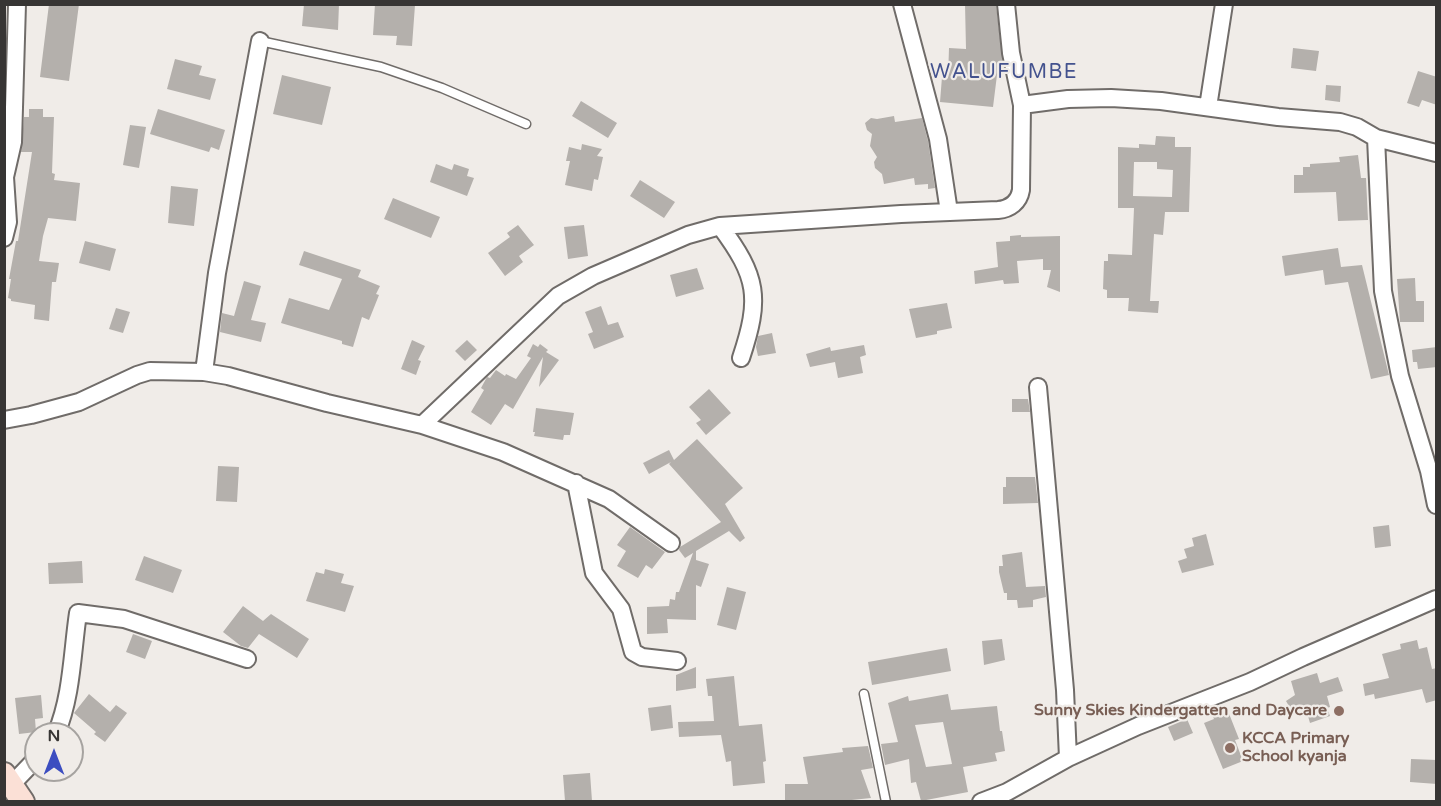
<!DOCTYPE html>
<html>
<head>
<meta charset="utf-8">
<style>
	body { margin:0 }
	#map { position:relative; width:1441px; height:806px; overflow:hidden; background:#f0ece8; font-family:"Varela Round",sans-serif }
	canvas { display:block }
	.frame { position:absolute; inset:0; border:6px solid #373534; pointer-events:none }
	.north { position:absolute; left:24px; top:722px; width:60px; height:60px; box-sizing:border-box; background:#f0ece8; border:2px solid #a6a3a0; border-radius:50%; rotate:0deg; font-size:16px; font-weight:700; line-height:24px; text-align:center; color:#373534 }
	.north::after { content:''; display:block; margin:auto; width:21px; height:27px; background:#3c4dc0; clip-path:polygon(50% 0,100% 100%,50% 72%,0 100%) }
</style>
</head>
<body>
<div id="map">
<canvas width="1441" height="806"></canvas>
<div class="frame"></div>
<div class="north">N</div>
</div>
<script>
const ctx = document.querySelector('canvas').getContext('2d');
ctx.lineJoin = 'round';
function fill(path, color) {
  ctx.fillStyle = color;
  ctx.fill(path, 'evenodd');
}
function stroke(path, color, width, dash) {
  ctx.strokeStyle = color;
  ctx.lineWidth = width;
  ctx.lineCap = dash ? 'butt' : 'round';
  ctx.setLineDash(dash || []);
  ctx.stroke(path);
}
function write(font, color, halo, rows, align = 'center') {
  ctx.font = font + ' "Varela Round",sans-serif';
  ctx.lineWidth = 4.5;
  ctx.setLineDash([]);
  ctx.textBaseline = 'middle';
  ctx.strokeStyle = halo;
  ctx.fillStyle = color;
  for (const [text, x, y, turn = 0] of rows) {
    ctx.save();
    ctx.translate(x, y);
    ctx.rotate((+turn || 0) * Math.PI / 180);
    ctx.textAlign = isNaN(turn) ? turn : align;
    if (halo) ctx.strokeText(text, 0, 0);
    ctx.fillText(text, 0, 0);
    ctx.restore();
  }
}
fill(new Path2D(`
	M49,4H79L69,81L40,77Z
	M304,4H339L338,30L302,26Z
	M375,4L415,5L412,46L396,45L397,36L373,35Z
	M965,4H996L1003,64L1002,75H997L993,107L940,102L942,77L948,78L949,48L966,49Z
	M1293,48L1319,51L1316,71L1291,68Z
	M175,59L202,66L199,75L216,79L210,100L167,89Z
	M1418,71L1437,77V105L1422,100L1419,107L1407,103Z
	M282,75L331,87L322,125L273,114Z
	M1326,85L1341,86L1340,102L1325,100Z
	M581,101L617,123L608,138L572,116Z
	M29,109H43V117H54L52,173L55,174L54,180L80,183L76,221L48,218L43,236L39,261L59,263L56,282H52L49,321L34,319L35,305L11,301V299L8,298L11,279H9L16,241H18L32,152H21L24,117H29Z
	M158,109L225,130L219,150L211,147L209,152L150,134Z
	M894,116L895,122L922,118L928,141L935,188L928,189V184L915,185L914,178L884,184L882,174L875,168L874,162L877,157L870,146L872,134L867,130L865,123L871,118L877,119Z
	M130,125L146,127L139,168L123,165Z
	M1156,136L1175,137V147H1191L1189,212H1165L1163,235L1154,234L1150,301H1159L1158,313L1128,311L1129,298H1107V290L1103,289L1104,261H1108V254L1132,255L1134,208H1118V147L1139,148V144L1155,145ZM1134,162H1157V169L1173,170L1172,197L1133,196Z
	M582,144L602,149L597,156L603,157L598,180L594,179L592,191L565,185L570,161H566L569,147L581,150Z
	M1358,155L1361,178H1366L1368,220L1338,221L1336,192L1294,193V175H1303V167H1310V164L1340,162L1339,157Z
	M436,164L452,170L454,164L469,169L467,176L474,178L467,196L430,182Z
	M640,180L675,202L664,218L630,196Z
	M171,186L198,189L194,226L168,223Z
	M393,198L440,217L431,238L384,219Z
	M518,225L534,245L519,256L523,262L505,276L488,253L510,237L507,233Z
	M584,225L588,256L568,259L564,227Z
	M1021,235V237L1060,236V292L1047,287L1051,270H1043V259L1017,261L1019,283L1004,284L1003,280L975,284L974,271L998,267L996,242L1010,241V236Z
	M85,241L116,249L110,271L79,263Z
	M1338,248L1341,267L1362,265L1389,375L1371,379L1348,282L1325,285L1323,270L1285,276L1282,256Z
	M304,251L361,270L358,277L380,286L376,294L379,295L369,320L362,317L353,347L342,344V341L281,323L289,298L329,310L342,279L299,265Z
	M697,268L704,289L676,297L670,275Z
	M1415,278L1416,301H1424V322H1400L1397,279Z
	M244,281L261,286L251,320L266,323L261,342L220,332L222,313L234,316Z
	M947,303L952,328L937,331V334L916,338L909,309Z
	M601,306L608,325L618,322L624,337L594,349L588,334L593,332L585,312Z
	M116,308L130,312L123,333L109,329Z
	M772,333L776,353L758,356L756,347L758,336Z
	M412,340L425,346L418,360L421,361L416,375L401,369Z
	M467,340L477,350L465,361L455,351Z
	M533,344L538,347L540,344L548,350L546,352L559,360L539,387L543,357L513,409L505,404L491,425L471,412L484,390L481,388L487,377L490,378L496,370L505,376L506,374L516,379L531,358L527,356Z
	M864,345L866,355L860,357L863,373L838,378L835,362L810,367L806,354L830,347L831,351Z
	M1437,347V367L1418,369L1417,362H1413L1412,350Z
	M709,389L731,413L706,435L696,423L701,420L689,407Z
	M1012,399H1028L1030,412H1012Z
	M536,408L574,413L570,435H564L563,440L534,436L535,432H533Z
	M697,439L743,488L725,504L745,538L740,542L729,531L696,551V560L709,564L701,587L696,585V620L667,619L668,633L647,634V607L669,606L670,599L675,600L676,592H679L693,553L685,558L679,550L680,547L721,522L669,464L671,462L649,474L643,463L669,450L674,460Z
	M218,466L239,467L237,502L216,501Z
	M1006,477H1035L1038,503L1003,504V487H1006Z
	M1389,525L1391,546L1375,548L1373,527Z
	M630,527L665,552L652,569L646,565L638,578L617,566L626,551L617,545Z
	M1206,534L1214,565L1182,573L1178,561L1187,558L1184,549L1194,546L1192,538Z
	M1022,552L1026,587L1045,586L1046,597L1033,600V607L1018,608L1017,600H1007V593H1004L999,572V566H1003L1002,555Z
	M144,556L182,570L173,593L135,580Z
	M82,561L83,583L49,584L48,563Z
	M325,569L344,574L341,583L354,586L345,612L306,601L316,572L324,574Z
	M727,587L746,592L736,630L717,625Z
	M243,606L263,621L271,614L309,639L297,658L259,634L248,648L241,646L223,632Z
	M133,634L152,641L145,659L126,652Z
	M1002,639L1005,660L984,665L982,641Z
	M1417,640L1419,649L1427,647L1432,669L1437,668V700L1426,703L1422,689L1375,699L1374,694L1365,696L1363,684L1389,678L1382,654L1401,649L1400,644Z
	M947,648L951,671L872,685L868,662Z
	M696,667V688L676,691V675Z
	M1317,673L1320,683L1338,677L1343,691L1327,696L1330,707L1327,708L1330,716L1310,723L1305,706L1293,713L1286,701L1295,695L1291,681Z
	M734,676L739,726L762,724L766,761L763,762L765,783L733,786L731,761L726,762L721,735L679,737L678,722L714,721L712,696H708L706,679Z
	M89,694L110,712L116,705L127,713L105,742L94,734L96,732L74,713Z
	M948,694L951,710L997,706L1000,731H1002L1005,751L995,753L997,761L963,767L968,792L921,801L916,782L911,783L909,759L885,765L881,744L898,742L888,703L908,696L909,701ZM943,722L952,764L926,767L915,725Z
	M41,695L43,718L35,719L36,732L19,734L15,698Z
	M671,705L673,728L651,731L648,708Z
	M1226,706L1239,739L1235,740L1243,761L1223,769L1204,723L1214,719L1211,712Z
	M1187,719L1193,733L1174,741L1168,727Z
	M868,746L873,768L861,770L871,798L842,801H785V784H808L803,757L843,752L842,748Z
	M1411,759L1437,760V784L1410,782Z
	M590,773L592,801H565L563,775Z`), '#b4b0ac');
const service = new Path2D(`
	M260,41L381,67L442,88L526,124
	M864,694L886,802`);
const minor = new Path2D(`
	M902,4L938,139L949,212
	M1006,4L1011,53L1022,105
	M1208,107L1224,4
	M1376,138L1383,291L1400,376L1429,471L1436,505
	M720,226C758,277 761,298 741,358
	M4,238L8,222L5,177L13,142L17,4
	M204,372L217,273L260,41
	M1038,387L1065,690L1068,758
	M4,420L31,415L79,402L137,375L150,371L204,372L228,376L327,403L422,425L503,452L609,499L671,543
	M422,425L558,296L593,276L688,235L720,226L901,214L998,210C1010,209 1019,202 1021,190L1022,105L1068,99L1111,98L1161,101L1278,117L1340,122L1357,127L1376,138L1436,153
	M576,483L594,573L621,609L633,652L642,657L677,661
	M56,734C72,696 72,654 78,613L124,619L247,659
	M12,784L36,759
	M981,802L1007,792L1068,758L1138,726L1250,682L1303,657L1436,599`);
const secondary = new Path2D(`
	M4,774L23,802`);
stroke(service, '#706c69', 11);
stroke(minor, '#706c69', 20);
stroke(secondary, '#706c69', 26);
stroke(service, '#fff', 8);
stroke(minor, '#fff', 16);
stroke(secondary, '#fbe0d6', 22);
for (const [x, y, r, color] of [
	[1339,711,6,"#8d6e63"],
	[1230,748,6,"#8d6e63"]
]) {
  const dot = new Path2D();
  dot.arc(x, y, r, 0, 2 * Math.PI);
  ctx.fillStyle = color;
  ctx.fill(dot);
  stroke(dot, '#f0ece8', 2);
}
write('bold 16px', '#785e54', '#f0ece8', [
	["Sunny Skies Kindergatten and Daycare",1327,711],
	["KCCA Primary",1242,739,"left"],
	["School kyanja",1242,757,"left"]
], 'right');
ctx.letterSpacing = '1.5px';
write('20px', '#43528e', '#f0ece8', [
	["WALUFUMBE",1004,73]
]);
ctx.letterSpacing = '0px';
</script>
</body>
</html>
